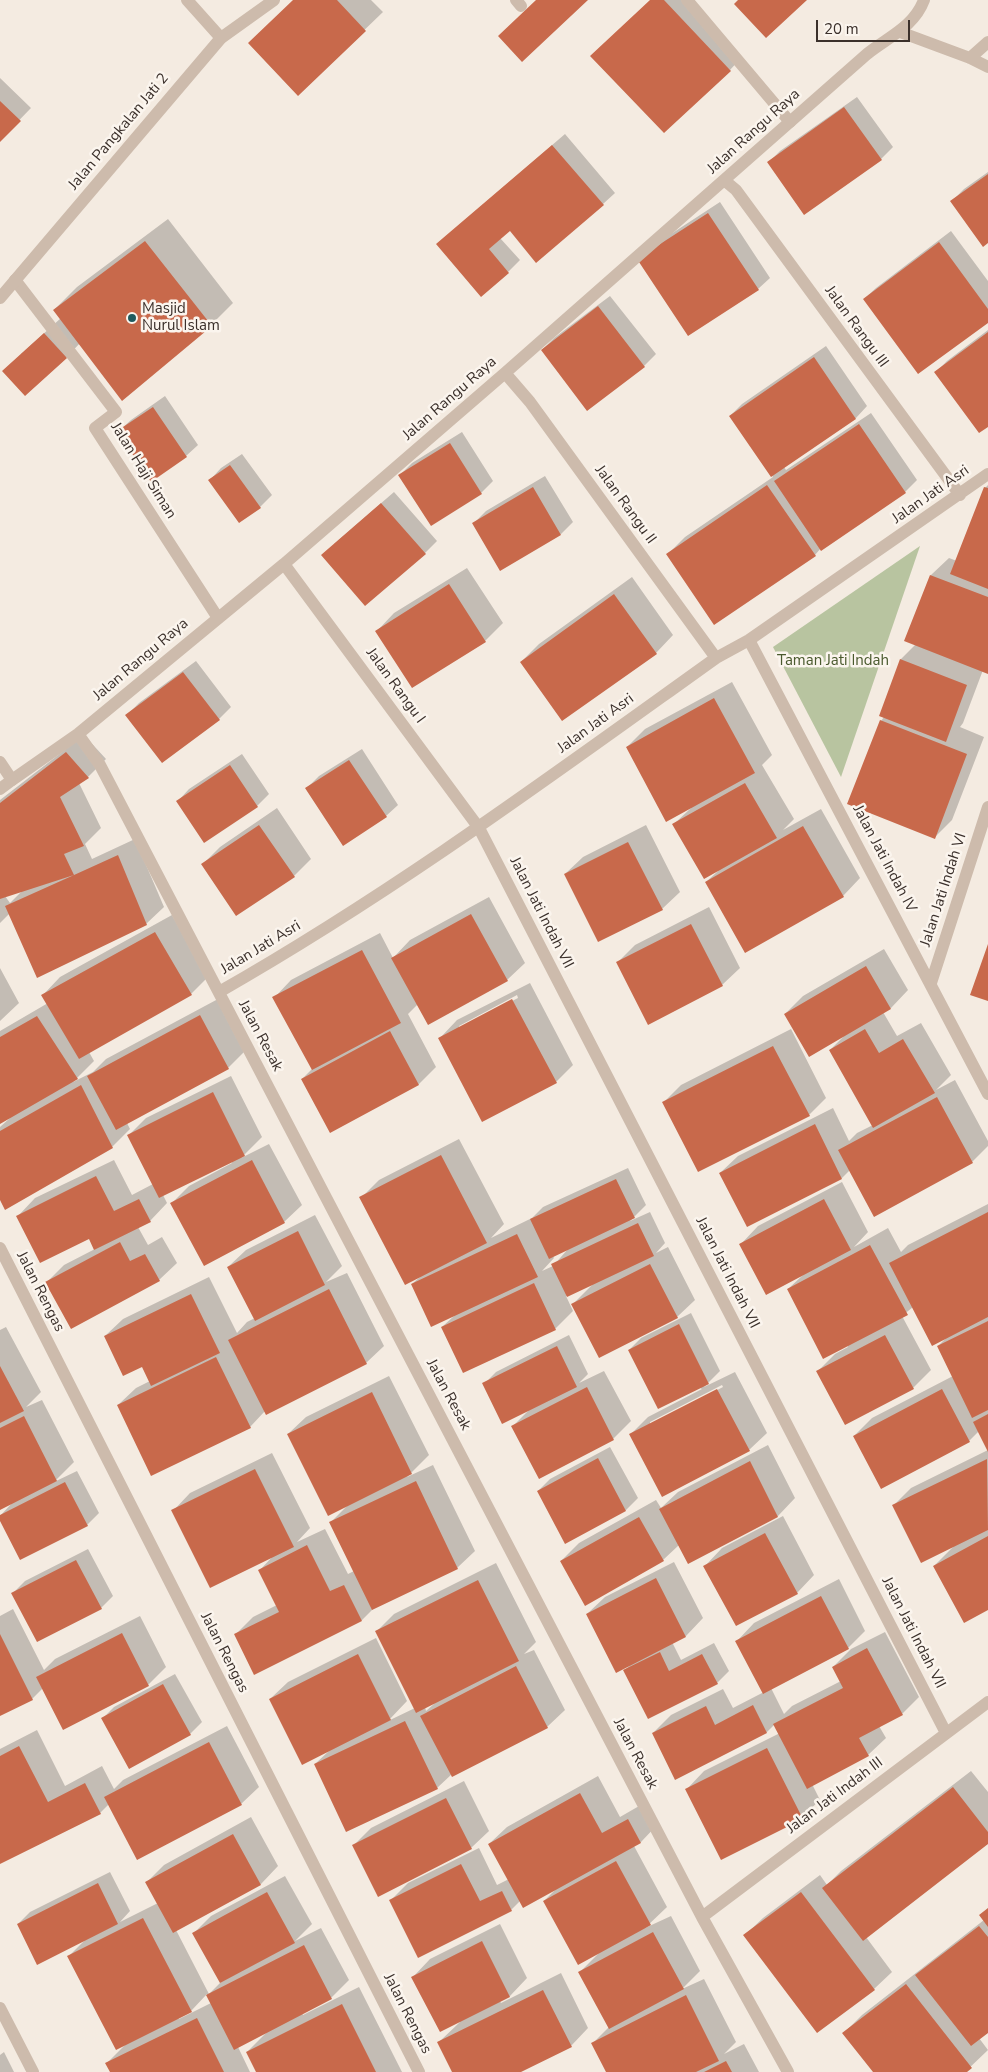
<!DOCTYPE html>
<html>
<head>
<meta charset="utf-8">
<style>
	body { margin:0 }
	#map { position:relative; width:988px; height:2072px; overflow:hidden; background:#f4ebe1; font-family:"Nunito Sans",sans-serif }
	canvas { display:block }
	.scale { position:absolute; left:816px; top:20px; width:94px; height:22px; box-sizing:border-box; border:2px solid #3b302b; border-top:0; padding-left:6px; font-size:15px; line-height:18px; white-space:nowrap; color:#3b302b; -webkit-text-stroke:4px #fbf5ee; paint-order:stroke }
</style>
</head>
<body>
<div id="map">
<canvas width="988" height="2072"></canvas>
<div class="scale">20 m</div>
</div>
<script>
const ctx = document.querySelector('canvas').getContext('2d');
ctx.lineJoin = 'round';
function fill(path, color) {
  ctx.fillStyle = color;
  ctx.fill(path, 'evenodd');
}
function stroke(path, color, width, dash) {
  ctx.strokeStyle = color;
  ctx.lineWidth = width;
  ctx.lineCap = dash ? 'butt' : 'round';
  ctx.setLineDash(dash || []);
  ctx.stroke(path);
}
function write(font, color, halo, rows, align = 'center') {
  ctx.font = font + ' "Nunito Sans",sans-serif';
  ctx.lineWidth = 5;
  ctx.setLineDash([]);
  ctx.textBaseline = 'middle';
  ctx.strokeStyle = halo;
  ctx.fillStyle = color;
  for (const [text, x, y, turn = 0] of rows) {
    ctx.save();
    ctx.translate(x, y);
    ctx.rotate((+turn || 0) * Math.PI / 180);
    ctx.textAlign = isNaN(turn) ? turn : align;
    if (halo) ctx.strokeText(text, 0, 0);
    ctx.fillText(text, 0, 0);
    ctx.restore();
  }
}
fill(new Path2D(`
	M920,546L841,777L773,647Z`), '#b8c4a0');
fill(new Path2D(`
	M294,0H371L383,12L298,94Z
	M651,0H687L741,58L730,70Z
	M0,78L31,108L0,140Z
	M857,97L893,147L881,159L769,162L780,151Z
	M565,134L615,193L603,204L510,229L500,238L520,260L508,272L437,244Z
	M988,172V241L952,201L964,189Z
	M720,202L770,278L758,289L651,247Z
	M168,219L233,303L211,325L80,343L66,358L21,354L61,318L54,310L77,287Z
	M951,231L988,281V321L864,299L876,288Z
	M610,296L656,354L644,366L542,350L554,338Z
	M988,330V425L935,373L947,361Z
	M826,346L867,406L856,418L784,467L786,470L871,413L917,480L905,492L821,548L815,555L668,554L685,537L773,477L730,416L742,404Z
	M165,396L198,445L186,456L119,431L131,420Z
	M462,432L493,481L481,493L400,475L412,463Z
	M242,454L272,495L260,507L240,521L210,480L221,468Z
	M545,476L573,522L561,534L501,569L474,523L486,511Z
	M988,485V672L983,670L963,723L960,727L984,737L952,820L935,837L881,721L884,717L880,716L901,659L916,644L906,640L931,575L949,558L957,561L985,488Z
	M394,492L437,541L425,553L334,544Z
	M467,568L503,623L485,641L377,631L394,613Z
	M632,577L673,635L656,653L521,662L539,644Z
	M196,661L231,707L219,719L127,715L139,703Z
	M732,682L772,755L762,765L794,819L783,830L821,809L860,878L843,896L706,882L718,871L674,824L691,808L627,747L645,729Z
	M84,735L106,759L88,777L79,783L101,828L85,844L92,859L135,839L164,907L146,924L10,913L0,923V800ZM23,890L10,903L5,896Z
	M362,749L398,805L386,816L307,788L319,776Z
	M242,754L269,794L257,806L178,801L189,789Z
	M277,808L311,859L294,876L203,864L220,847Z
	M646,825L680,892L662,909L565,874L583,857Z
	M489,897L525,963L507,980L418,1004L408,1014L436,1067L419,1084L330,1131L302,1079L313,1068L274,998L291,980L380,933L393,958L410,940Z
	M709,907L740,968L722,985L618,962L635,945Z
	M172,915L208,977L191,994L89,1052L94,1061L73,1082L93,1072L106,1059L218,999L246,1050L228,1068L127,1123L130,1129L112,1147L5,1208L0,1196V1127L10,1118L0,1122V1031L48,1003L43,995L60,977Z
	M884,949L908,990L891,1008L883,1012L897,1036L921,1023L951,1075L936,1090L955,1080L988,1141V1146L972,1162L875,1215L850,1170L842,1178L720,1173L738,1156L833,1108L849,1141L857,1133L873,1125L830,1050L844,1036L785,1014L803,996Z
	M0,968L19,1003L0,1021Z
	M530,983L573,1065L556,1082L440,1038L457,1020ZM517,995L518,998L459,1028V1026Z
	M791,1029L826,1098L809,1115L664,1102L681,1085Z
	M231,1076L262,1137L241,1158L269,1144L302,1205L284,1222L172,1203L189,1186L232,1163L231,1161L163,1195L167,1203L150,1221L138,1227L148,1245L162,1237L177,1263L159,1280L47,1282L64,1265L95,1249L89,1237L18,1216L35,1198L114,1160L132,1195L153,1184L129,1135L146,1118Z
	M459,1139L504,1224L491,1238L532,1218L543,1207L628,1168L646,1205L630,1221L650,1212L665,1243L656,1253L668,1247L695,1300L677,1317L573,1304L593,1284L566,1296L573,1311L555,1329L442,1327L454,1316L412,1284L421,1276L361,1198L379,1180ZM568,1249L553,1266L542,1271L554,1258L553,1256Z
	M842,1182L868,1232L854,1247L888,1228L901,1252L908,1245L988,1204V1449L979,1431L969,1441L854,1436L872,1418L953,1376L938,1346L948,1336L913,1307L902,1316L931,1370L913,1388L845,1423L818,1371L835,1354L848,1347L847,1345L788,1289L803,1275L741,1244L758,1226Z
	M315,1215L342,1266L326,1282L347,1273L384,1346L366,1363L265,1411L250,1427L118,1405L136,1388L150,1381L143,1366L105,1336L123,1319L209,1277L237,1333L247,1322L255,1318L228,1267L246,1250Z
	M691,1313L720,1371L704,1387L735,1372L767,1433L749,1450L631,1434L648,1417L702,1389L629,1350L641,1338ZM722,1385L723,1387L650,1425V1422Z
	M6,1327L41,1392L26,1407L42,1400L74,1462L54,1482L77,1471L99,1513L87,1525L0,1518V1516L13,1502L0,1508V1330Z
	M569,1335L588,1374L579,1383L604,1371L631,1421L613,1439L512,1427L529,1410L484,1384L496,1372Z
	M389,1376L429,1455L407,1477L433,1465L475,1551L457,1568L374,1608L362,1620L236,1634L253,1617L277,1605L260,1570L273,1556L173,1511L190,1493L272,1453L310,1528L297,1542L325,1529L348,1574L354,1571L331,1522L348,1505L288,1434L306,1417Z
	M768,1445L795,1498L778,1516L688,1562L679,1545L663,1560L561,1561L579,1543L656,1500L661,1508L678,1492Z
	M610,1447L638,1498L626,1510L566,1542L538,1491L550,1479Z
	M988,1450V1609L934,1566L955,1545L894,1505L911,1488Z
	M783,1516L814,1575L797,1593L705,1566L722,1548Z
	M88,1549L113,1596L101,1608L13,1593L25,1581Z
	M674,1562L703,1618L686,1636L672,1642L681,1660L714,1643L729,1671L717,1683L625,1670L631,1664L587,1614L605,1597Z
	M496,1563L536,1642L524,1654L534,1650L565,1710L547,1727L452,1774L437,1788L315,1764L330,1750L270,1699L288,1682L376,1638L407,1701L388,1721L415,1708L376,1632L394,1614ZM435,1703L426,1711L425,1707Z
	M839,1579L865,1631L848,1648L771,1688L784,1714L792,1706L841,1681L833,1667L851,1649L885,1632L919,1697L902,1714L879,1726L886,1738L868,1755L812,1784L820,1800L802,1817L722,1858L687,1789L704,1771L780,1733L775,1724L767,1732L676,1778L653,1733L671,1715L723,1689L733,1708L764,1692L737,1641L754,1623Z
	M13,1609L44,1670L55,1659L140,1616L166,1667L148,1685L43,1688L32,1699L0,1715V1616Z
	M175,1674L202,1722L190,1734L103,1718L114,1707Z
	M227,1726L259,1787L241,1804H109L100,1813L0,1863V1749L37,1730L65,1786L102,1766L114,1789L123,1780Z
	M971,1771L988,1792V1843L866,1937L892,1972L874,1989L745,1935L763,1918L820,1875L827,1885L841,1871Z
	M598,1776L620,1817L646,1802L658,1824L641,1842L634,1846L667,1907L645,1928L671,1916L700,1971L682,1989L704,1979L736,2042L724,2054L744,2044L759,2072H607L593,2043L609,2027L580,1972L600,1952L544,1901L555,1890L520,1901L511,1910L390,1901L408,1883L479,1848L497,1885L509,1879L489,1844L507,1827Z
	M464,1781L489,1831L471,1848L353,1846L371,1828Z
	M251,1817L278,1866L261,1884L176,1930L209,1994L221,1982L194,1933L211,1916L285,1876L312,1924L295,1941L321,1928L349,1980L331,1998L302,2013L303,2015L359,1987L402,2072H257L247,2052L267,2032L238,2047L250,2072H111L107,2063L126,2044L69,1956L85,1940L18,1924L30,1912L110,1872L130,1911L120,1922L158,1903L147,1882L164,1865ZM207,1994L211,2003L179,2019L178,2017L191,2011Z
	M988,1908V2031L979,2038L988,2050L965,2072H875L844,2033L862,2015L984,1920Z
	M500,1924L527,1978L510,1996L500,2001L501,2003L561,1973L588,2028L571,2046L519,2072H454L439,2042L460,2022L413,1977L430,1959Z
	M4,2052L14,2072H0V2055Z`), '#0003');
fill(new Path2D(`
	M293,0H337L366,31L298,96L248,43Z
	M536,0H588L522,62L498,36Z
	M650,0H664L731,71L664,133L590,56Z
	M738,0H807L766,38L734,4Z
	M0,101L21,121L0,142Z
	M844,107L882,160L804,215L767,162Z
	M552,145L604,205L536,263L510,231L489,249L509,273L481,297L436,244Z
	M988,174V243L983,247L950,201Z
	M708,213L759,290L688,336L637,259Z
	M145,241L212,326L122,401L53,310Z
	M939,242L988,309V323L918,374L863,299Z
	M598,306L645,367L587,411L541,350Z
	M988,332V427L979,433L934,372Z
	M44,333L67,358L25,396L2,371Z
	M814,357L856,419L771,477L729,416Z
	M153,407L187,457L151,482L117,431Z
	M859,424L906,493L821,551L774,481Z
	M450,443L482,494L431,526L398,475Z
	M230,465L261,508L239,523L208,480Z
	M767,485L816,556L714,625L666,554Z
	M533,487L561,535L500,571L472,523Z
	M984,487L988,488V589L950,574Z
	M381,503L426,554L365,606L321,555Z
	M930,575L988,597V674L904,641Z
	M449,584L486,642L412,688L375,631Z
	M614,594L657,654L562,721L520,662Z
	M900,659L967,685L946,742L879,716Z
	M183,672L220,720L162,763L125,715Z
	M714,698L755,773L666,822L626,747Z
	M880,720L967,754L935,839L847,804Z
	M66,752L89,778L60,797L84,846L64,854L74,875L118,855L147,925L37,978L5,906L74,875L0,899V803Z
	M349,760L387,817L343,846L305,788Z
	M230,765L258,807L204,843L176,801Z
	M745,783L777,838L704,879L672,824Z
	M259,825L295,877L236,916L201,864Z
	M803,826L844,897L745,953L705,882Z
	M628,842L663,910L598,942L564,874Z
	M471,914L508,981L428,1025L391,958Z
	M691,924L723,986L648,1025L616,962Z
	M155,932L192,995L79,1059L41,995Z
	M988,944V1001L970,995Z
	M362,950L401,1023L312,1070L272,997Z
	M866,966L891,1009L809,1057L784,1014Z
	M512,999L557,1083L482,1122L438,1038Z
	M200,1015L229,1069L116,1130L87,1076Z
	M37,1016L78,1079L0,1124V1037Z
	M865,1029L879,1053L903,1039L935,1093L873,1128L829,1050Z
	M390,1031L419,1085L330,1133L301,1079Z
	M773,1046L810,1116L698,1172L662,1102Z
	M81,1085L113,1148L5,1210L0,1200V1131Z
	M213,1092L245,1156L159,1198L127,1135Z
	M937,1097L973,1163L874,1217L838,1150Z
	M815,1124L842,1179L747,1227L719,1173Z
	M441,1155L487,1243L405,1285L359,1197Z
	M252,1160L285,1223L204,1266L170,1203Z
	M96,1176L114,1211L139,1199L151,1222L94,1250L89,1239L40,1263L16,1216Z
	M616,1179L635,1218L549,1259L530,1219Z
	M824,1199L851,1250L766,1295L739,1244Z
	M988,1212V1317L932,1346L889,1263Z
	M638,1223L654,1256L567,1297L551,1264Z
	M298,1231L325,1285L255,1321L227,1267Z
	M517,1234L538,1277L431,1327L411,1284Z
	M120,1242L130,1261L145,1254L160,1281L71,1329L45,1282Z
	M870,1245L908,1315L823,1359L787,1289Z
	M650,1264L678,1318L599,1358L571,1304Z
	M534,1283L556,1330L463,1373L441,1327Z
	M329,1289L367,1364L266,1415L228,1340Z
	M191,1294L220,1353L151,1386L142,1367L123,1376L104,1336Z
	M988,1321V1410L972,1418L937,1346Z
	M679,1324L709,1384L658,1409L628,1350Z
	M885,1335L914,1389L845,1425L816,1371Z
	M557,1346L577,1387L502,1424L482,1383Z
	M216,1357L251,1428L151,1476L117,1405Z
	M0,1366L24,1411L0,1423Z
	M587,1387L614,1440L539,1479L511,1426Z
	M717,1389L750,1451L662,1497L629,1434Z
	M942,1389L970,1442L881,1489L853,1436Z
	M372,1392L412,1474L328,1516L287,1434Z
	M988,1414V1452L973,1422Z
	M24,1416L57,1481L0,1510V1428Z
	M598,1458L626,1511L565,1544L537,1491Z
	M987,1459L988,1530L921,1563L892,1505Z
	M750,1461L778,1517L688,1564L659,1509Z
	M255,1469L294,1547L210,1588L171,1510Z
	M416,1481L458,1569L372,1610L329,1522Z
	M65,1482L88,1526L20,1560L0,1521V1515Z
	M639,1517L664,1561L585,1606L560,1561Z
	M765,1533L798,1594L736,1626L703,1566Z
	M988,1536V1610L964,1623L933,1566Z
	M307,1545L330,1591L344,1585L362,1621L254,1675L234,1634L279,1612L258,1570Z
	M76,1560L102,1609L37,1642L11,1593Z
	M656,1578L686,1637L616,1673L586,1614Z
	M478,1580L519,1661L416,1713L375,1631Z
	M821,1596L849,1649L763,1694L735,1641Z
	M122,1633L149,1686L63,1730L36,1677Z
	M0,1634L33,1700L0,1716Z
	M867,1648L903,1715L859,1738L869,1756L807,1789L773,1724L843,1688L832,1667Z
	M660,1652L669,1671L702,1654L718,1684L648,1719L623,1670Z
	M358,1654L391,1720L302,1765L269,1699Z
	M516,1666L548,1728L452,1777L420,1716Z
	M163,1684L191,1735L129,1769L101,1718Z
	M753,1705L767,1733L675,1780L652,1733L706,1706L715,1725Z
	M405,1721L438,1789L346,1832L314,1764Z
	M209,1742L242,1805L137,1860L104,1797Z
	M19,1746L48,1802L85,1783L101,1814L0,1864V1756Z
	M767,1748L803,1819L721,1860L685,1789Z
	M953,1787L988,1832V1844L863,1941L822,1888Z
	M580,1793L602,1833L628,1819L641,1843L523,1908L488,1844Z
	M446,1798L472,1849L378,1897L352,1845Z
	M233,1834L261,1885L173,1933L145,1882Z
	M616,1861L651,1925L578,1965L543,1901Z
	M461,1864L480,1901L502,1891L512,1911L418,1958L389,1900Z
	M98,1883L118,1924L37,1965L17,1924Z
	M267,1892L295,1943L220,1983L192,1933Z
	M801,1892L875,1990L817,2033L743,1935Z
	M988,1908V1927L979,1915Z
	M143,1918L192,2012L116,2050L67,1956Z
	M979,1926L988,1937V2033L971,2046L915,1975Z
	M653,1932L684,1989L609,2029L578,1972Z
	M482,1941L510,1997L440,2032L411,1977Z
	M304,1945L332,1999L234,2050L206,1995Z
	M906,1984L972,2068L967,2072H873L842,2033Z
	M543,1990L572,2047L521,2072H452L437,2042Z
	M686,1995L719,2061L696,2072H606L591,2043Z
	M342,2004L376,2072H256L246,2052Z
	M197,2018L224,2072H110L105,2063Z
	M726,2061L732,2072H704Z`), '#c8694b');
stroke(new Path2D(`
	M516,0L521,6
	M687,0L790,122`), '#cdbbac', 12);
stroke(new Path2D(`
	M187,0L221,38
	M900,32L970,58L988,67
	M970,58L988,42
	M724,180L736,190L960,495
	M15,280L116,412L95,428L218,618
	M505,373L530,402L716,658
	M284,564L479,828L946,1733
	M749,640L988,1094
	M78,734L100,765L702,1917L788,2072
	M12,780L78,734L284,564L505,373L867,54C888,37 914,27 924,0
	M931,983L988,807
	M219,992C393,893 554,774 716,658L749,640L988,474
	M0,1248L419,2072
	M702,1917L988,1702
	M0,2008L33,2072`), '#cdbbac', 12);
stroke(new Path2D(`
	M0,298L221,38L274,0
	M0,762L12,780L0,789`), '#cdbbac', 12);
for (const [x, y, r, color] of [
	[132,318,5,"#1f5a5e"]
]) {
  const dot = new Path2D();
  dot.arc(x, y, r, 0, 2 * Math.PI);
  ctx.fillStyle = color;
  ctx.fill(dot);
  stroke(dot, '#fbf5ee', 2);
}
write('15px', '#3b302b', '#fbf5ee', [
	["Jalan Pangkalan Jati 2",119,132,-50],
	["Jalan Rangu Raya",754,132,-42],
	["Jalan Rangu III",856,327,54],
	["Jalan Rangu Raya",450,399,-41],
	["Jalan Haji Siman",143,471,58],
	["Jalan Jati Asri",931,495,-35],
	["Jalan Rangu II",625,505,54],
	["Jalan Rangu Raya",141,660,-40],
	["Jalan Rangu I",395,686,54],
	["Jalan Jati Asri",596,724,-36],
	["Jalan Jati Indah IV",884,859,62],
	["Jalan Jati Indah VI",944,890,-72],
	["Jalan Jati Indah VII",541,913,63],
	["Jalan Jati Asri",261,948,-31],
	["Jalan Resak",260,1036,62],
	["Jalan Jati Indah VII",727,1273,63],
	["Jalan Rengas",40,1292,63],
	["Jalan Resak",448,1395,62],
	["Jalan Jati Indah VII",913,1633,63],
	["Jalan Rengas",224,1653,63],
	["Jalan Resak",635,1754,62],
	["Jalan Jati Indah III",835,1796,-37],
	["Jalan Rengas",407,2014,63]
]);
write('15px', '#3b302b', '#fbf5ee', [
	["Masjid",142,309],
	["Nurul Islam",142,326]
], 'left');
write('15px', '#4a5a2e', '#fbf5ee', [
	["Taman Jati Indah",833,661]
]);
</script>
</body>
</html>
